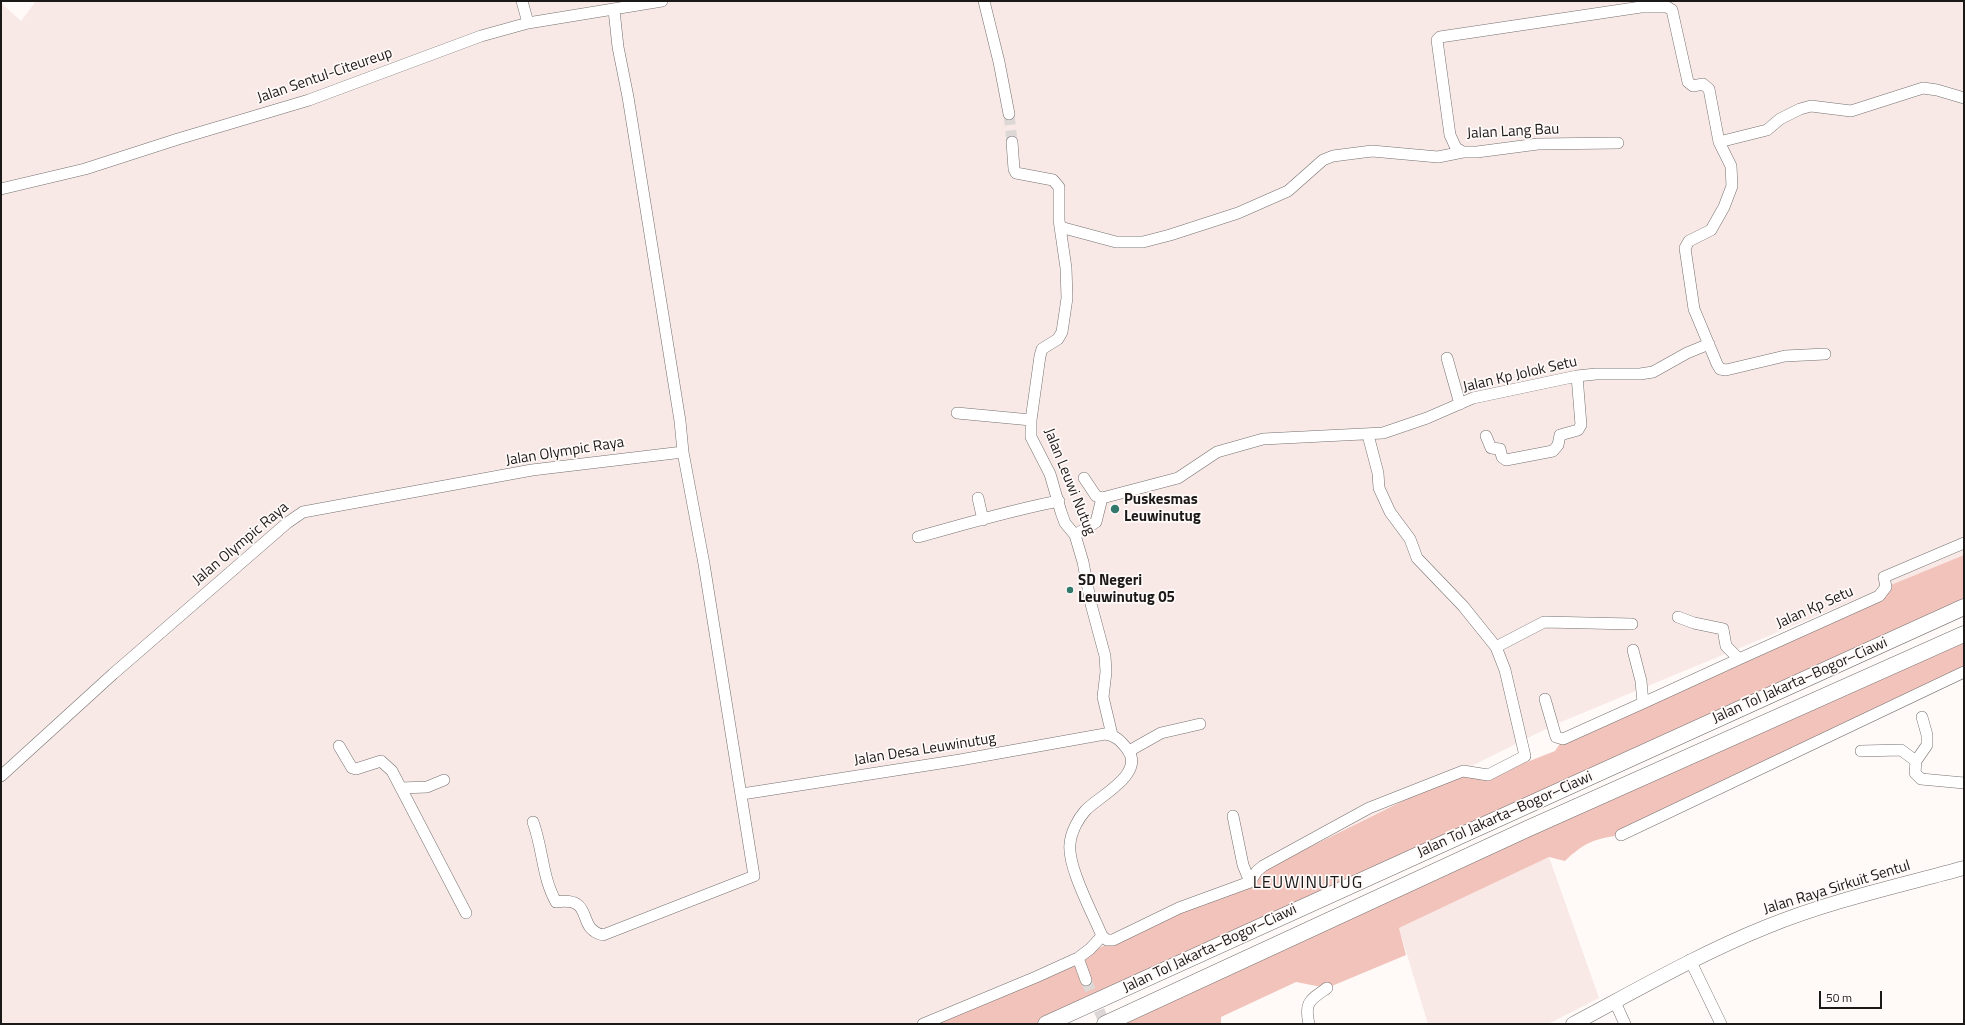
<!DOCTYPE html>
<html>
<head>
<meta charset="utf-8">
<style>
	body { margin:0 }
	#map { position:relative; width:1965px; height:1025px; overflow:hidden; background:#fff9f8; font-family:"Titillium Web",sans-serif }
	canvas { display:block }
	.frame { position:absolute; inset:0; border:2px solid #1b1918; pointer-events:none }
	.scale { position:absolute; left:1819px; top:991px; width:63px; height:18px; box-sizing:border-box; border:2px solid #1b1918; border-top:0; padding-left:5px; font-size:12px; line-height:14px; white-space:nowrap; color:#1b1918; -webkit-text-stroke:3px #fff9f8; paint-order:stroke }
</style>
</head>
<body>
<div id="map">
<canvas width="1965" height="1025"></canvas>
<div class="frame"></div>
<div class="scale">50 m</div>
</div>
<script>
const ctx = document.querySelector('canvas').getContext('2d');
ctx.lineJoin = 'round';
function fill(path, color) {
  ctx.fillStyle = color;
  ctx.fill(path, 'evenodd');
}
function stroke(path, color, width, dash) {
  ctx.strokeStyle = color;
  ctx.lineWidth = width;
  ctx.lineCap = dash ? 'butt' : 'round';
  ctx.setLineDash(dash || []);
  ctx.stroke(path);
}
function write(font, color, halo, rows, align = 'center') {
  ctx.font = font + ' "Titillium Web",sans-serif';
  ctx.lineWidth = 3.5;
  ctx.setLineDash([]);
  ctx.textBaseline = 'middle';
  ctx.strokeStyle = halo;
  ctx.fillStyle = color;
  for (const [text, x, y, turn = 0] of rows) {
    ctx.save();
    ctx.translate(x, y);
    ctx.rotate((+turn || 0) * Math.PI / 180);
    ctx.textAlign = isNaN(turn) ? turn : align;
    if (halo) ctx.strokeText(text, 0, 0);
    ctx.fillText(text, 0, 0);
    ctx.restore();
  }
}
fill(new Path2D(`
	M36,1H1964V555L1556,724L1107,947L924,1024H1V3L21,21Z
	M1549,857L1599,998L1548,1024H1428L1399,928Z`), '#f8e9e6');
fill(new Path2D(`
	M1964,555V607L1046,1024H921L1036,977L1193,905L1463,771L1481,775L1525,756L1527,762L1555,751L1563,739L1886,587Z
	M1964,634V672L1621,835C1594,839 1585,842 1565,861L1549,857L1399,928L1406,955L1327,988L1296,982L1221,1017V1024H1105Z`), '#f2c3ba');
stroke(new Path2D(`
	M1009,114L1012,142
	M1086,980L1105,1024`), '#ddd7d6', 11, [11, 5.5]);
const minor = new Path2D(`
	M522,1L528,23
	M984,1L999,62L1009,114
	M1012,142L1014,169L1016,173L1053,180L1059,187V220L1066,268L1067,298L1062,332L1058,339L1042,349L1040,356L1031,420V437L1050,474L1061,512L1065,523L1075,535L1083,562L1091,604L1105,656L1106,672L1103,697L1112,735
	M1719,142L1767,130L1780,119L1800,109L1811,106L1851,111L1923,88L1937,90L1964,98
	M1618,143L1538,144L1477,152H1463L1456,148L1450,135L1437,40L1440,37L1641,7H1667L1672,10L1688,82L1693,86L1703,84L1709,89L1719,142L1731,166L1732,186L1724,207L1711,230L1689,241L1685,248L1694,309L1717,364L1720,369L1726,370L1785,356L1825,354
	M1,189L85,169L178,139L309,100L481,36L528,23L662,1
	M1060,227L1116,242H1143L1170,235L1238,213L1288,191L1323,160L1333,156L1372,151L1438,157L1463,152
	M1447,358L1460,404
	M957,413L1031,420
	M1486,436L1491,448L1500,449L1502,457L1506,460L1553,451L1558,445L1560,435L1578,430L1581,425L1577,376
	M1084,478L1096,496L1102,498L1178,478L1217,452L1263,439L1383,433L1427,418L1473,398L1577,376L1596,374H1640L1653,372L1687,353L1709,344
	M978,498L983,520
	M1075,535L1096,522L1102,498
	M918,537C965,524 1011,510 1059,501
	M1678,617L1694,623L1723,629L1726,646L1739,659L1879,596L1886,587L1884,577L1964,543
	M1496,647L1544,622L1632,624
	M1545,699L1556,737L1563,739L1643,703L1641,681L1633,650
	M1643,703L1739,659
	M1922,717L1927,735V745L1916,761L1915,773L1921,779L1964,783
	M339,746L352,768L356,769L381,761L392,771L466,913
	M1129,751L1161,733L1200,724
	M1861,751L1901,750L1916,761
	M1,776L113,674L287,523L303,512L532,470L683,452
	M401,788L427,787L444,780
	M742,794L960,760L1105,734C1115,735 1121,741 1127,749C1147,774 1097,797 1085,811C1078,819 1071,832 1070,844C1067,866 1093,914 1102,936L1107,940H1113L1179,908L1250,882L1257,871L1263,866L1369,808L1463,771L1488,775L1525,756L1505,670L1496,647L1463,606L1417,558L1410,539L1390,512L1379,488L1378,473L1368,435
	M1233,816L1243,865L1250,882
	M533,822C543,849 542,877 556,902C596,896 575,929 603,935L754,876L704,564L683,452L680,421L628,97L618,47L614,10
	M1621,835L1964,672
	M1690,960L1721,1024
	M1086,980L1078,958L1090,949L1102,936
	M1615,1002L1625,1024
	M923,1024L1036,977L1078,958
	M1309,1024C1304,1002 1310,1000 1327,988`);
const major = new Path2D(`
	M1573,1024C1637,990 1699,954 1766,927C1829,901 1898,886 1964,868`);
const highway = new Path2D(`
	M1046,1024L1964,607
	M1105,1024L1527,829L1964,634`);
stroke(minor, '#75706f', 12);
stroke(major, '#75706f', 15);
stroke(highway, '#75706f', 17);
stroke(minor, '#fff', 11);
stroke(major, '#fff', 14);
stroke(highway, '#fff', 16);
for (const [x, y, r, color] of [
	[1115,509,5,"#33786c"],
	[1070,590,4,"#33786c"]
]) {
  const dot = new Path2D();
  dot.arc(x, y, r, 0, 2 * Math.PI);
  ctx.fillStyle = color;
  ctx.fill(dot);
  stroke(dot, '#fff9f8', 1.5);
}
write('15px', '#1b1918', '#fff9f8', [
	["Jalan Sentul-Citeureup",325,76,-19],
	["Jalan Lang Bau",1513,132,-3],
	["Jalan Kp Jolok Setu",1520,375,-13],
	["Jalan Olympic Raya",565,452,-9],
	["Jalan Leuwi Nutug",1069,482,68],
	["Jalan Olympic Raya",241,544,-40],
	["Jalan Kp Setu",1815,608,-24],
	["Jalan Tol Jakarta–Bogor–Ciawi",1800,681,-24],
	["Jalan Desa Leuwinutug",925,750,-9],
	["Jalan Tol Jakarta–Bogor–Ciawi",1505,815,-24],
	["Jalan Raya Sirkuit Sentul",1837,888,-17],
	["Jalan Tol Jakarta–Bogor–Ciawi",1210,949,-25]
]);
write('bold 15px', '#1b1918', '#fff9f8', [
	["Puskesmas",1124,500],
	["Leuwinutug",1124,517],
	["SD Negeri",1078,581],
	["Leuwinutug 05",1078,598]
], 'left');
ctx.letterSpacing = '1px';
write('17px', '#1b1918', '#fff9f8', [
	["LEUWINUTUG",1308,884]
]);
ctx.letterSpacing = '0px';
</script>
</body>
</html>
